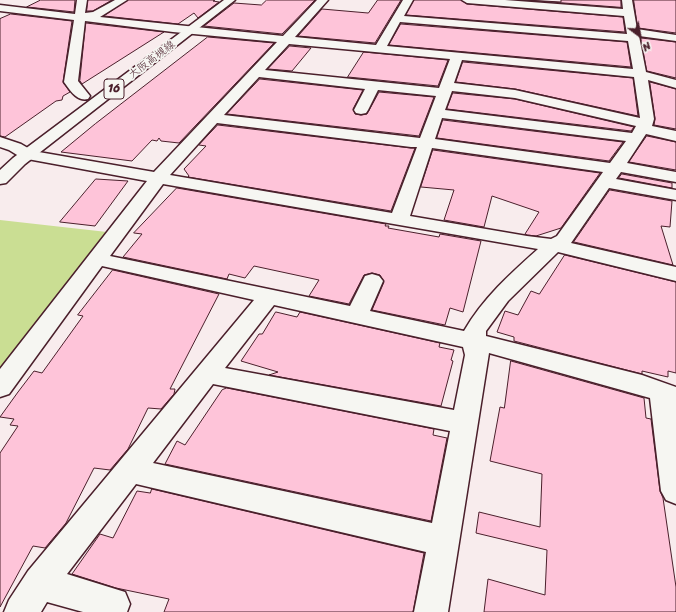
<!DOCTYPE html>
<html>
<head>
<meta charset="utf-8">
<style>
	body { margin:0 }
	#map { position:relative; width:676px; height:612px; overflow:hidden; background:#f8eced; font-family:Sriracha,sans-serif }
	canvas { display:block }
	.north { position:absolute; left:620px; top:16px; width:40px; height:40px; -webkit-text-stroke:3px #f6f6f2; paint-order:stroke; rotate:148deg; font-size:11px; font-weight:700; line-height:16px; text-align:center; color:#4a1f2b }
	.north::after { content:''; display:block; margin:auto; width:14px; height:18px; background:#4a1f2b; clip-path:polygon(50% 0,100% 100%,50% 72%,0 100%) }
</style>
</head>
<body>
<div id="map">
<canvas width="676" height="612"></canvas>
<div class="north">N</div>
</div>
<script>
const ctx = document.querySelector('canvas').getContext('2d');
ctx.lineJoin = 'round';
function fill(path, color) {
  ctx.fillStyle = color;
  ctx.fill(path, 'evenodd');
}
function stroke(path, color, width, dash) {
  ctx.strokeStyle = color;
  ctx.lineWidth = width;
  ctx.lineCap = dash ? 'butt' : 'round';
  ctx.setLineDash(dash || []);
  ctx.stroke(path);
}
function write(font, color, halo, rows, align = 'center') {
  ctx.font = font + ' Sriracha,"Klee One",sans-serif';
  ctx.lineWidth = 3.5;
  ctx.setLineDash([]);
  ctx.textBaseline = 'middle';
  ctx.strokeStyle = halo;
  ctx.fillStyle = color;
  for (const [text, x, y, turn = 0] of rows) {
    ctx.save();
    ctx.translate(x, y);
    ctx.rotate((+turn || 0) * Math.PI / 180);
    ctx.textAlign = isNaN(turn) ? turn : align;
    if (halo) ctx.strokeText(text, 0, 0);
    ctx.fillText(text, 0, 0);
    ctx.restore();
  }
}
fill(new Path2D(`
	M0,220L107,232L0,369Z`), '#cade93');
const building = new Path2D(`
	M41,0H75L74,12L27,7Z
	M88,0H112L93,11H87Z
	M128,0H215L213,1L219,2L198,18L194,13L178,24L104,16Z
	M267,0H315L282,34L204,26L234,3L261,5Z
	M378,0H401L375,43L298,36L322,9L368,13Z
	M414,0H461L467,4L623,17L625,32L406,15Z
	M525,0L561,2V0H621V7Z
	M634,0H676V33L638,28Z
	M11,14L72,21L63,82L70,92L63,96L62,100L56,101L5,137L0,136V19Z
	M86,23L164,32L82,84L80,81Z
	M401,24L627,42L631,67L389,45Z
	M208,37L274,43L179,143L161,141L159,138L157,141L152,140L132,161L61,152L95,124Z
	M641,38L676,42V78L647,71Z
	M290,46L311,48L292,71L268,69Z
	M364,52L448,60L438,86L348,77Z
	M463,62L633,78L638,116L515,89L456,82Z
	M260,79L363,90L353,109L355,114L361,115L367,114L379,92L434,97L419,136L227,114Z
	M650,82L676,89V129L654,125L655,119Z
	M453,93L515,99L634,127L631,131L447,109Z
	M443,120L623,142L609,161L437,138Z
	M218,125L411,148H415L391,211L188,177L189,176L184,169L206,146L199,145Z
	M647,136L676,142V170L629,162Z
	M433,150L600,173L561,228L536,236L527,235L525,234L539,212L492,196L484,227L444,220L454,190L421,187Z
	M622,174L672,183V188L619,178Z
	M96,179L128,181L95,226L60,222Z
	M177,188L386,224L385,226H389L388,228L439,237L440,234L481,241L463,312L450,308L445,325L372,310L384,282L380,275L372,273L364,275L349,304L309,296L319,280L254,266L245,278L229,274L227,279L123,257L142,234L134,233Z
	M610,190L672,201L670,227L661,226L673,265L574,242Z
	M565,255L676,282V373L668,371V377L642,371V374L514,341V337L497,332L505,311L518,315L531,291L539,294Z
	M113,270L219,294L170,389H175L174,394L161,409L148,408L128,449L110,470L94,468L66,523L45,548L33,546L0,607V453L18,426L10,425L14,419L0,417L18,392L34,371L42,373L83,316L78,315Z
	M276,312L297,317L300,312L440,343L439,347L454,350L451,360L453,361L441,406L269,375L278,372L241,361L259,334H262Z
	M511,361L644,398L646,418L651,419L660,491L663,498L676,587V612H484L488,579L545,595L547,550L476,533L479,512L540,527L542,474L490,461L500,407L504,408Z
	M227,388L434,429L433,435L447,438L431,521L165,464L177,441L185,445L222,390Z
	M152,489L424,553L413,612H164L169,599L116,588L72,574L100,534L113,538L137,491L150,493Z`);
fill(building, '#fec4d9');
stroke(building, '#4a1f2b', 1);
const minor = new Path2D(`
	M77,0H87L85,13L93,12L115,0H127L100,17L283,36L317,0H328L295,37L376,45L403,0H413L404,16L627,34L624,16L467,3L462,0H505L623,9L622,0H632L637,29L676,35V41L639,36L646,72L676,80V88L648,80L654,119L652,126L676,131V141L646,134L627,163L676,172V182L621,172L616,179L676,190V200L609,188L571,243L676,267V281L558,252L508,301L486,331V336L642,375L676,387V504L666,500L661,491L650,398L489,353L448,612H414L426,552L136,484L67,574L125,592L130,604L127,612H83L47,602L41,612H4L9,600L28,571L254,300L102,266L9,394L0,397V369L147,181L22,158L9,150L0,147V137L21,144L33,151L154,172L277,42L173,32L85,21L78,81L90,96L88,99C77,102 70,90 64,82L74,20L0,11V5L75,14ZM400,22L628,41L633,69L387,46ZM289,44L450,59L439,88L265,70ZM462,60L634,77L640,118L515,90L454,83ZM259,77L365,89L354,110L356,113L361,114L366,113L368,110L378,90L436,96L420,138L224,115ZM452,91L515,98L636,126L632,133L445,110ZM442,118L626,141L610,163L435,139ZM217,123L411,147H417L392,213L170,175ZM432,148L603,172L557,236L551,239L527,236L410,216ZM163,184L538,249C510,274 483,298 464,331L370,311L383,281L379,276L372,274L365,276L350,306L110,256ZM274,305L463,347L465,355L454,410L225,368ZM213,384L450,431L432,523L153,463Z`);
const major = new Path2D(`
	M224,0H235L25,164L6,183L0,184V170L13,158Z`);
stroke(minor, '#4a1f2b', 3);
stroke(major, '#4a1f2b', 3);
fill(minor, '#f6f6f2');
fill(major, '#f6f6f2');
write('11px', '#4a1f2b', '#f6f6f2', [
	["大阪高槻線",152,60,-37]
]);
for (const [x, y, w] of [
	[114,89,20]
]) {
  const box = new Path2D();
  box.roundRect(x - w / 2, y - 10, w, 20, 3);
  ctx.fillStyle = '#f6f6f2';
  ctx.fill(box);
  stroke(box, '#4a1f2b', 1);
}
write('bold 12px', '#4a1f2b', null, [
	["16",114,89]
]);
</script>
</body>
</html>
